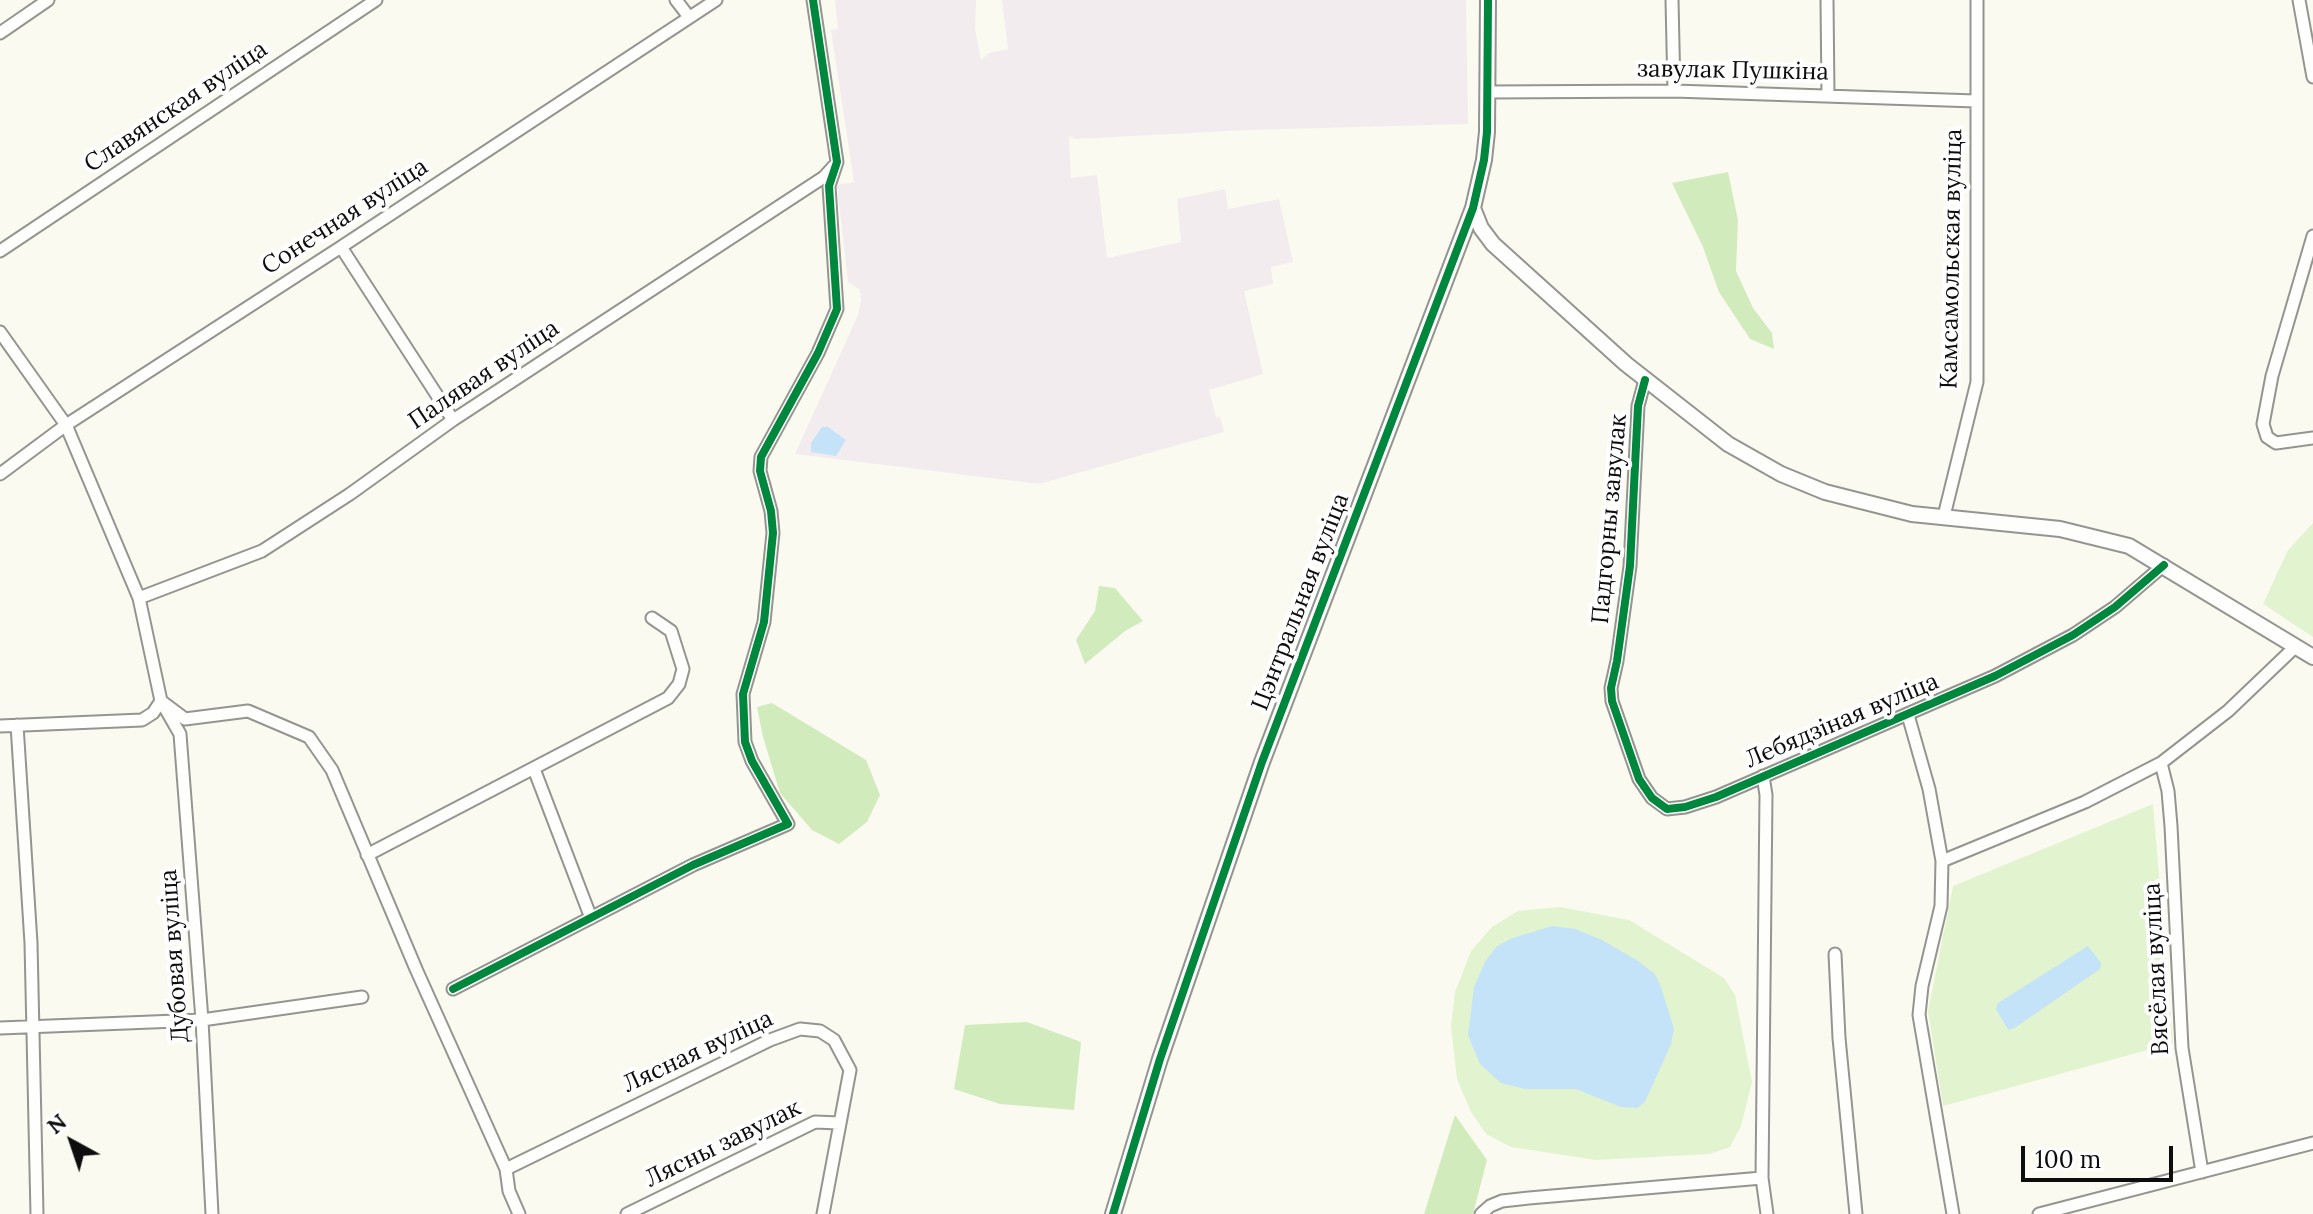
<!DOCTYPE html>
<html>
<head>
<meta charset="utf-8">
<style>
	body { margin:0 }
	#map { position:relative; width:2313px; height:1214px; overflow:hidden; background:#fbfaf1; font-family:Lora,serif }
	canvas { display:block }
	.north { position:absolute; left:32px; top:1102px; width:80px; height:80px; -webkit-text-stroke:6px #fff; paint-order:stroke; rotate:320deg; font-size:22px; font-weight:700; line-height:32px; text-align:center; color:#0d0d0d }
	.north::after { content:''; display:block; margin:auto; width:28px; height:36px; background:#0d0d0d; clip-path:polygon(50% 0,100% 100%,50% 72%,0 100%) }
	.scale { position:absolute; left:2021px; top:1146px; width:152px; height:36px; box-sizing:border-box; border:4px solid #0d0d0d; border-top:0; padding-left:10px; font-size:24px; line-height:28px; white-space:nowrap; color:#0d0d0d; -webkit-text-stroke:6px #fff; paint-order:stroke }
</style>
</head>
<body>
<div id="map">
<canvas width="2313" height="1214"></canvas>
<div class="north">N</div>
<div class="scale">100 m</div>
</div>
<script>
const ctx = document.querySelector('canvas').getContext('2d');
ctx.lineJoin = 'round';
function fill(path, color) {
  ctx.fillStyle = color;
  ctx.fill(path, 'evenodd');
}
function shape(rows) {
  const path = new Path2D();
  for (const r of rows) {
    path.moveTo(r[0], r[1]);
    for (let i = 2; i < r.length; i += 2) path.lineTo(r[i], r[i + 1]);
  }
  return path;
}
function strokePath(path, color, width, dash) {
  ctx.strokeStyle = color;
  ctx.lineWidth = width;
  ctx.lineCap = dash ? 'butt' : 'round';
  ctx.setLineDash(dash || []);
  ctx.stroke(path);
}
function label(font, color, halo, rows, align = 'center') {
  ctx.font = font + ' Lora,serif';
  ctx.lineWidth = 8;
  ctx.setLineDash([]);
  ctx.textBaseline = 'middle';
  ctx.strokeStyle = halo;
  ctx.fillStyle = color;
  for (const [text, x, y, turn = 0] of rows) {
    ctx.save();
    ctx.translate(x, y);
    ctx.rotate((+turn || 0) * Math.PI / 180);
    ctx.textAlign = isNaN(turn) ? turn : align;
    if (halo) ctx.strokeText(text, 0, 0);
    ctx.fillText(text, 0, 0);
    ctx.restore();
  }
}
const industrial = shape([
	[835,0,976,0,975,29,981,60,989,53,1008,49,1002,0,1466,0,1468,124,1248,130,1075,139,1069,136,1071,178,1097,175,1107,258,1181,242,1177,199,1225,189,1228,209,1279,199,1293,262,1271,267,1273,284,1244,291,1263,374,1209,390,1216,417,1220,417,1224,432,1039,484,795,454,858,315,861,301,860,290,848,282,837,185,854,182,831,30,838,29]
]);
const green = shape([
	[2313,523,2313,637,2263,604,2288,550],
	[2153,804,2173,1043,1943,1106,1928,1011,1953,886],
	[1560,907,1629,920,1724,978,1735,995,1752,1082,1741,1126,1730,1147,1710,1154,1596,1160,1511,1147,1486,1134,1471,1112,1457,1079,1451,1027,1455,992,1471,951,1492,927,1518,911]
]);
const forest = shape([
	[1728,172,1738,220,1736,271,1753,308,1772,333,1774,349,1750,339,1719,292,1703,247,1672,183],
	[1099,586,1115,588,1143,621,1125,631,1085,664,1076,640,1095,611],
	[772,703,866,760,880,795,867,822,839,844,812,830,780,793,763,737,757,707],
	[1027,1022,1081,1042,1074,1110,1000,1104,954,1089,965,1025],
	[1455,1115,1487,1160,1473,1214,1424,1214]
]);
const water = shape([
	[822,427,828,427,846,440,836,456,811,452,811,443],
	[1552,926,1575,929,1602,940,1638,961,1655,974,1661,987,1674,1029,1671,1044,1645,1102,1637,1108,1621,1107,1576,1089,1525,1089,1501,1083,1480,1064,1468,1035,1474,987,1485,962,1496,947,1510,939],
	[2088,946,2101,963,2100,969,2016,1027,2009,1030,2007,1028,1996,1009,1998,1003]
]);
const minor = shape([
	[676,0,689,17],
	[1672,0,1674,91],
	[1827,0,1828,95],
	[2299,0,2313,77],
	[0,33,48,0],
	[1489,92,1674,91,1976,101],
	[2313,236,2272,376,2263,424,2267,437,2276,443,2313,438],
	[341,247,453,420],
	[0,251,376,0],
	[0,332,66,425,139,598,161,701,180,734,202,1020,212,1214],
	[1645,380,1638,406,1630,566,1617,661,1611,688,1612,701,1639,779,1652,798,1667,809,1685,807,1716,797,1995,676,2073,635,2115,607,2164,565],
	[0,474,66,425,341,247,716,0],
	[1944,516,1977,382,1977,0],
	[139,598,262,551,350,494,453,420,824,177,834,166],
	[1908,715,1929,789,1942,861,1941,906,1922,986,1919,1015,1953,1214],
	[17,725,31,943,37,1214],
	[0,726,142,720,153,713,161,701,185,719,248,711,309,737,332,770,416,969,506,1169,509,1191,519,1214],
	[2161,763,2168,791,2171,826,2182,1048,2202,1172],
	[534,769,591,918],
	[1763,776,1766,795,1762,1178,1767,1214],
	[367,855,668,698,679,684,683,669,671,631,652,618],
	[1942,861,2085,802,2161,763,2228,711,2295,647],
	[1835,954,1839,1038,1856,1214],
	[453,989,693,865,788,824,752,761,745,742,743,694,764,622,773,533,771,511,760,471,761,457,818,353,837,309,829,186,837,162,813,0],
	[0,1028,202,1020,362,997],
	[506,1169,770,1040,800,1029,820,1031,834,1040,850,1070,823,1214],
	[627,1214,815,1122,839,1123],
	[1481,1214,1490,1206,1502,1201,1529,1198,1762,1178],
	[2039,1214,2313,1143]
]);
const tertiary = shape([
	[1473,208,1481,228,1493,244,1626,364,1728,444,1781,474,1825,492,1912,514,2060,529,2129,546,2313,657],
	[1113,1214,1160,1059,1262,762,1473,208,1484,160,1487,132,1488,0]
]);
const cycleway = shape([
	[1645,380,1638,406,1630,566,1617,661,1611,688,1612,701,1639,779,1652,798,1667,809,1685,807,1716,797,1995,676,2073,635,2115,607,2164,565],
	[453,989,693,865,788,824,752,761,745,742,743,694,764,622,773,533,771,511,760,471,761,457,818,353,837,309,829,186,837,162,813,0],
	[1113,1214,1160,1059,1262,762,1473,208,1484,160,1487,132,1488,0]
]);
const streetNames = [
	["завулак Пушкіна",1733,71,1],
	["Славянская вуліца",176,107,-34],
	["Сонечная вуліца",345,217,-33],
	["Камсамольская вуліца",1952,259,-89],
	["Палявая вуліца",484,375,-34],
	["Падгорны завулак",1610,519,-85],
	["Цэнтральная вуліца",1301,602,-69],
	["Лебядзіная вуліца",1842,721,-23],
	["Дубовая вуліца",175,956,-94],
	["Вясёлая вуліца",2157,969,-93],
	["Лясная вуліца",698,1052,-25],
	["Лясны завулак",723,1144,-26]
];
fill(industrial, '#f3ecef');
fill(green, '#e2f3cf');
fill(forest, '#d1ebbc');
fill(water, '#c4e3f8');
strokePath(minor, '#949490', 15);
strokePath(tertiary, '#949490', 18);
strokePath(minor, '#fefefd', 11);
strokePath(tertiary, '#fefefd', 14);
strokePath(cycleway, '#00873e', 8);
label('24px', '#0d0d0d', '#fff', streetNames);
</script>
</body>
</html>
